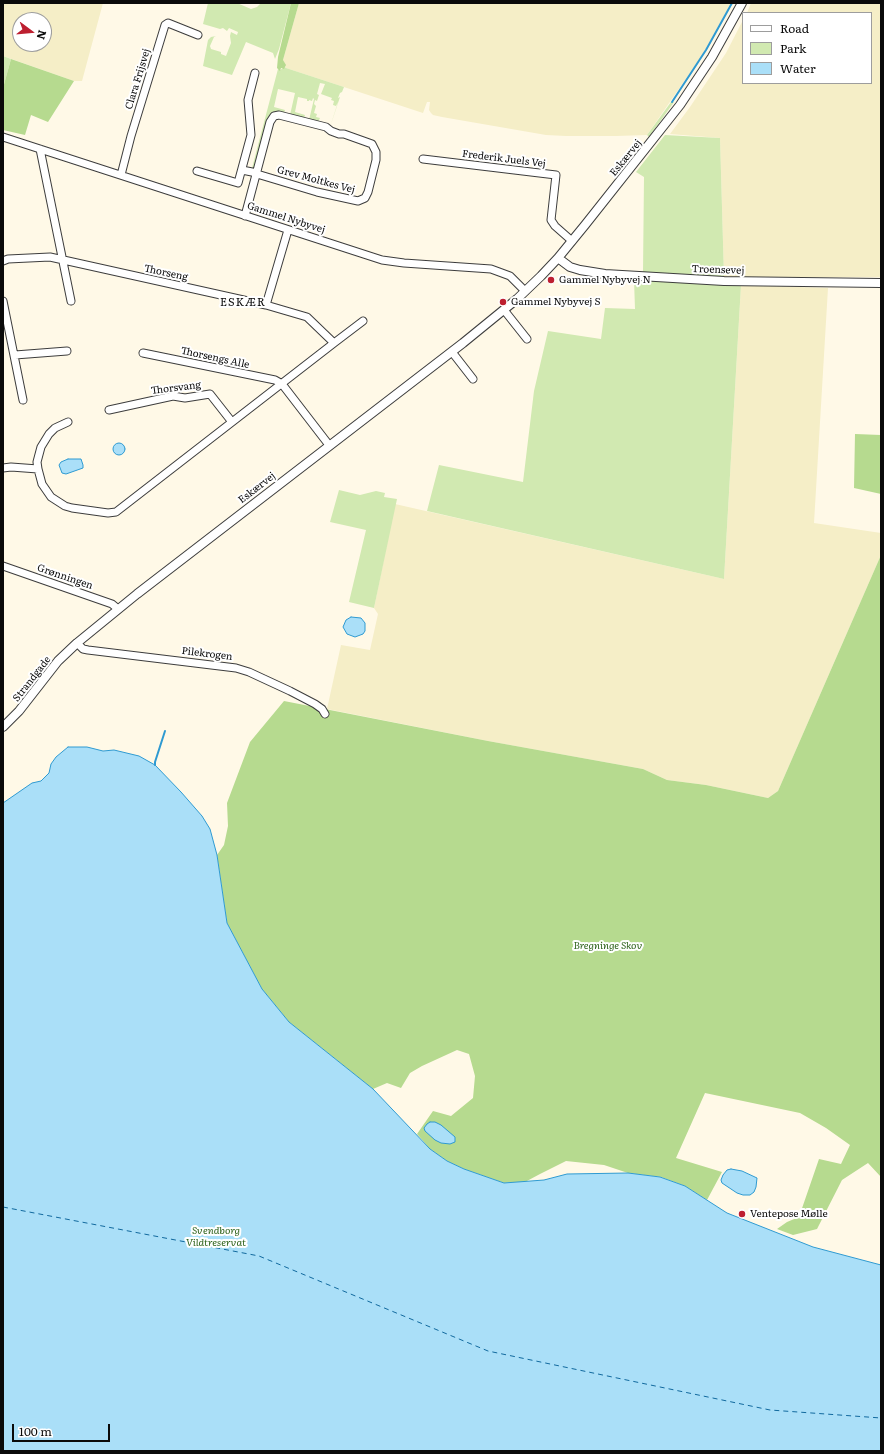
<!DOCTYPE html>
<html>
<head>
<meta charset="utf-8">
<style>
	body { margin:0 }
	#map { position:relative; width:884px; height:1454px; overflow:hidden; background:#fff9e7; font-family:Literata,serif }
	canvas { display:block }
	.frame { position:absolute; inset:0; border:4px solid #0a0a0a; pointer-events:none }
	.legend { position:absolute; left:742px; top:12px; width:130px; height:72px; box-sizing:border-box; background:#fff; border:1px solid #9d9d9d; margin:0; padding:5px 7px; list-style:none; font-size:12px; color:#0a0a0a }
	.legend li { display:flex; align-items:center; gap:8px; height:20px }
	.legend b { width:20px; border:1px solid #9d9d9d }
	.north { position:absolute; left:12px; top:12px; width:40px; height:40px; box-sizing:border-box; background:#fff; border:1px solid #9d9d9d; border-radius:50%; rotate:106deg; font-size:11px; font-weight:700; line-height:16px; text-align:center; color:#0a0a0a }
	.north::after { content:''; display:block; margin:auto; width:14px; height:18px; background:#bd1f30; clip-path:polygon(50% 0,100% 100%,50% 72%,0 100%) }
	.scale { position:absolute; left:12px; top:1424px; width:98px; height:18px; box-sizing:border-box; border:2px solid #0a0a0a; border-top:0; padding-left:5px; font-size:12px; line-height:14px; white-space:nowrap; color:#0a0a0a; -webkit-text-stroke:3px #fff; paint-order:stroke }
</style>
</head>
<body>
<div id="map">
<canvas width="884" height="1454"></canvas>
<div class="frame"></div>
<ul class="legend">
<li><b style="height:5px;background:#fff"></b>Road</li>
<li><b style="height:11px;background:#d1e9b1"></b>Park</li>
<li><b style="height:11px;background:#aadff8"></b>Water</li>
</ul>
<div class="north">N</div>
<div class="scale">100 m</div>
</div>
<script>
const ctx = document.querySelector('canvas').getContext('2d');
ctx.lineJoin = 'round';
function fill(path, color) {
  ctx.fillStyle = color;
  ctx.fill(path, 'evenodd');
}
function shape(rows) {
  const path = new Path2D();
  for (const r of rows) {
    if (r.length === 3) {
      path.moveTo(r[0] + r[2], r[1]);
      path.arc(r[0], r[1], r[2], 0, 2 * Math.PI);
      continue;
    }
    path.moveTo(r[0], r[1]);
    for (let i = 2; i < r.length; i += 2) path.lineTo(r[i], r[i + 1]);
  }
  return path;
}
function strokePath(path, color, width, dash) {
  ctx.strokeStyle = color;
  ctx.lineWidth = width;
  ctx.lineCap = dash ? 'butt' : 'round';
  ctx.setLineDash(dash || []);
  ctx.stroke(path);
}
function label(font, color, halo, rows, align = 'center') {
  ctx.font = font + ' Literata,serif';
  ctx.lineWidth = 4;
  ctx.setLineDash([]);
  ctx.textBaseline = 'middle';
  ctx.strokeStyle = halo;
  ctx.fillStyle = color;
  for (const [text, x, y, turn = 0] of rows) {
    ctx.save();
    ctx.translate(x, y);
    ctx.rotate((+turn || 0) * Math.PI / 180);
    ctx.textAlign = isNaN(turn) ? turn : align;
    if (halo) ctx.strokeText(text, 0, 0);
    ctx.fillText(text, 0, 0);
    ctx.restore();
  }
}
const farmland = shape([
	[3,3,103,3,82,81,74,81,3,56],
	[20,20,44,20,44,44,20,44],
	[299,3,731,3,701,57,647,135,616,136,566,136,546,135,442,117,433,115,431,113,429,110,430,102,427,102,423,113,286,68,283,60],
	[751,3,881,3,881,277,724,277,720,138,670,134,690,107,726,53,743,20,743,83,871,83,871,13,747,13],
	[741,285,828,288,814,523,881,533,881,555,778,791,768,798,706,785,667,780,643,769,488,741,327,709,341,645,370,650,378,614,374,608,395,504,724,579]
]);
const green = shape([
	[208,3,237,3,251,9,257,7,261,3,291,3,279,49,275,59,273,53,246,42,232,75,203,66,208,40,211,37,216,36,214,37,210,46,211,49,221,52,221,54,226,56,231,43,230,36,231,32,237,35,238,32,229,28,227,31,223,28,220,29,203,24],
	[3,56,11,59,3,88],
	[285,67,286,68,344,87,342,92,340,93,338,98,340,97,330,127,338,102,336,106,333,105,334,101,331,100,332,98,321,94,325,84,320,83,317,94,319,95,317,101,315,100,314,104,316,106,314,113,317,114,316,117,320,118,318,122,309,120,314,99,313,98,312,101,309,100,309,101,307,101,307,99,298,97,295,112,305,115,304,119,290,115,295,93,278,89,274,107,285,110,284,113,276,112,269,116,254,168,252,168,278,69,280,70],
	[671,102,674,102,649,137,647,135],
	[665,135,720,138,724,277,643,272,644,177,636,172],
	[634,280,741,285,724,579,427,511,439,465,523,482,534,391,548,331,601,339,605,308,635,309],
	[339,490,360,495,376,491,385,493,384,497,397,499,374,608,349,602,366,530,330,522]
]);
const forest = shape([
	[291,3,299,3,283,60,286,65,284,69,281,68,280,71,277,68,278,57],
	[11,59,74,81,48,122,31,115,25,135,3,130,3,88],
	[855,434,881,435,881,494,854,488],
	[881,555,881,1177,868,1163,842,1180,817,1229,793,1235,777,1229,787,1222,799,1217,819,1159,841,1164,850,1145,826,1128,800,1113,705,1093,676,1158,722,1172,707,1200,685,1186,661,1177,628,1173,604,1165,566,1161,540,1174,525,1182,504,1183,464,1169,447,1161,430,1149,417,1134,433,1111,451,1116,473,1098,475,1076,469,1054,457,1050,422,1066,410,1073,401,1088,387,1083,373,1089,289,1022,262,989,227,923,217,855,224,845,228,826,227,803,250,742,284,701,488,741,643,769,667,780,706,785,768,798,778,791]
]);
const water = shape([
	[119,449,6],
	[68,459,81,459,83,465,83,468,66,474,62,473,59,465,61,462,68,459],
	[351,617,361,618,365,623,365,631,363,634,355,637,347,634,343,627,346,620,351,617],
	[68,747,87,747,103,751,114,750,139,756,155,765,181,792,202,816,210,829,217,855,227,923,262,989,289,1022,373,1089,430,1149,447,1161,464,1169,504,1183,544,1180,567,1174,628,1173,660,1177,685,1186,727,1213,813,1247,881,1265,881,1451,3,1451,3,803,32,783,41,781,49,773,51,764,56,757,68,747],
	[430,1122,435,1122,441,1125,455,1137,455,1142,450,1144,441,1143,435,1140,425,1131,424,1128,427,1124,430,1122],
	[731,1169,742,1171,757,1178,756,1187,754,1192,750,1195,743,1195,737,1193,722,1183,721,1180,723,1175,727,1170,731,1169]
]);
const stream = shape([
	[672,102,706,50,732,3],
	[155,765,155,762,165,731]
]);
const ferry = shape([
	[3,1207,259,1256,488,1351,770,1410,881,1418]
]);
const minor = shape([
	[3,137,382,260,404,263,491,269,510,276,525,291],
	[40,149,71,301],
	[423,159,556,175,551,220,555,226,572,241],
	[242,170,257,173],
	[197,171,238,183,251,135,248,100,255,73],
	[121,175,131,136,165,25,168,23,198,35],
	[245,216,270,122,274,116,279,115,326,127,331,131,339,134,344,134,372,144,376,152,376,160,368,192,365,198,358,201,317,192,257,174],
	[3,261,8,259,50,257,266,305,288,230],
	[3,301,23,400],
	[266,305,307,317,334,343,363,321],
	[504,310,527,339],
	[452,352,473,379],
	[143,353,275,380,282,384,329,445],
	[15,355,67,351],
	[109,410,173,396,185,398,210,394,232,422],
	[68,422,55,428,49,434,41,447,37,462,38,469,42,484,51,497,65,506,72,508,108,513,116,512,334,343],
	[3,468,11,467,38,469],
	[3,566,112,604,118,609],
	[77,643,83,649,88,650,236,668,249,672,290,691,315,704,322,709,325,714]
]);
const tertiary = shape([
	[558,258,570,267,580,270,605,274,724,281,881,283],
	[3,727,19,711,58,661,77,643,137,594,463,343,517,299,541,276,558,258,585,225,680,105,712,57,742,3]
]);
const markers = [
	[551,280,4,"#bd1f30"],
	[503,302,4,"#bd1f30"],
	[742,1214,4,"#bd1f30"]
];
const streetNames = [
	["Clara Frijsvej",138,79,-73],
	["Eskærvej",626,158,-51],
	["Frederik Juels Vej",504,159,7],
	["Grev Moltkes Vej",316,180,15],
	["Gammel Nybyvej",286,218,18],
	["Troensevej",718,270,2],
	["Thorseng",166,273,12],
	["Thorsengs Alle",215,358,12],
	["Thorsvang",176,388,-7],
	["Eskærvej",257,488,-38],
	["Grønningen",65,577,19],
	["Pilekrogen",207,654,7],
	["Strandgade",32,679,-52]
];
const poiNames = [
	["Gammel Nybyvej N",559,280],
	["Gammel Nybyvej S",511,302],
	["Ventepose Mølle",750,1214]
];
const parkNames = [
	["Bregninge Skov",608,946],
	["Svendborg",216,1231],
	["Vildtreservat",216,1243]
];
const neighbourhoodNames = [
	["ESKÆR",243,303]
];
fill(farmland, '#f5eec7');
fill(green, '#d1e9b1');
fill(forest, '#b6da8f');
fill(water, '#aadff8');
strokePath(water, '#2f9ad1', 1);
strokePath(stream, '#2f9ad1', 2);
strokePath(ferry, '#11699e', 1, [5, 4]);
strokePath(minor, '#3d3d3d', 9);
strokePath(tertiary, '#3d3d3d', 10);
strokePath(minor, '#fff', 7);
strokePath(tertiary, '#fff', 8);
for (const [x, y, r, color] of markers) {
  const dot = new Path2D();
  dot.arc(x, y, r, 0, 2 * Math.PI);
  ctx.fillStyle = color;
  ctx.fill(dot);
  strokePath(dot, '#fff', 1.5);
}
label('10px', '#0a0a0a', '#fff', streetNames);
label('10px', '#0a0a0a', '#fff', poiNames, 'left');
label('italic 10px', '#2d621a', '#fff', parkNames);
ctx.letterSpacing = '1px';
label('11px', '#0a0a0a', '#fff', neighbourhoodNames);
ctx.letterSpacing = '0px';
</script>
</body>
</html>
